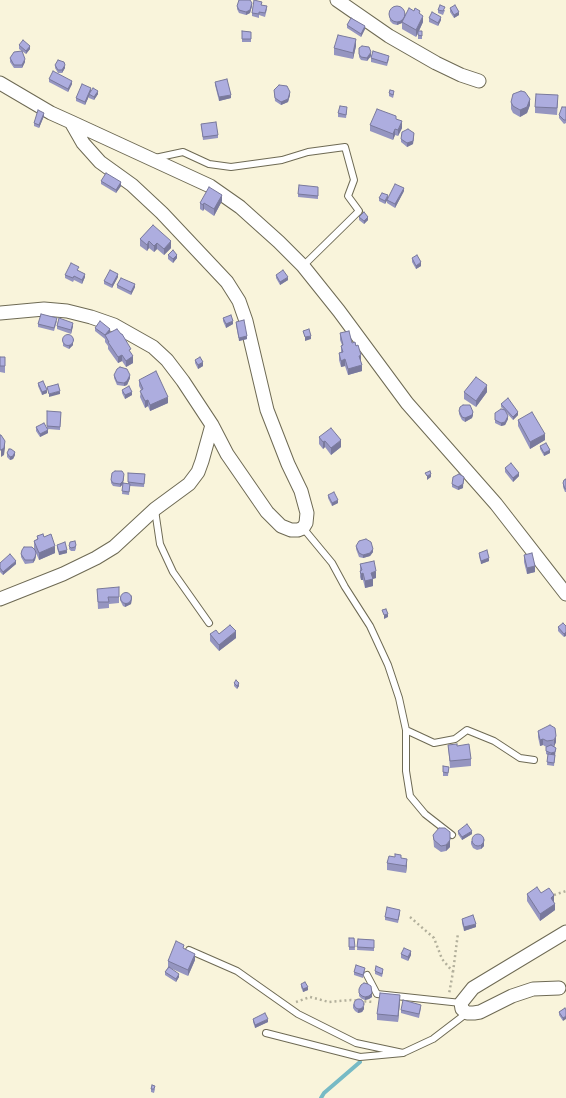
<!DOCTYPE html>
<html>
<head>
<meta charset="utf-8">
<style>
	body { margin:0 }
	canvas { display:block; background:#f9f4db }
</style>
</head>
<body>
<canvas width="566" height="1098"></canvas>
<script>
const ctx = document.querySelector('canvas').getContext('2d');
ctx.lineJoin = 'round';
function shape(rows) {
  const path = new Path2D();
  for (const r of rows) {
    if (r.length === 3) {
      path.moveTo(r[0] + r[2], r[1]);
      path.arc(r[0], r[1], r[2], 0, 2 * Math.PI);
      continue;
    }
    path.moveTo(r[0], r[1]);
    for (let i = 2; i < r.length; i += 2) path.lineTo(r[i], r[i + 1]);
  }
  return path;
}
function strokePath(path, color, width, dash) {
  ctx.strokeStyle = color;
  ctx.lineWidth = width;
  ctx.lineCap = dash ? 'butt' : 'round';
  ctx.setLineDash(dash || []);
  ctx.stroke(path);
}
function fill(path, color) {
  ctx.fillStyle = color;
  ctx.fill(path, 'evenodd');
}
const stream = shape([
	[321,1098,324,1093,360,1062]
]);
const path = shape([
	[554,895,566,891],
	[410,917,434,938,442,959,453,972,449,994],
	[453,972,458,933],
	[296,1002,310,997,329,1002,351,1000,373,1002]
]);
const service = shape([
	[155,158,183,152,209,164,231,167,282,160,308,152,345,147,354,180,348,196,359,211,303,266],
	[155,510,160,544,173,572,209,623],
	[303,528,332,563,345,587,370,626,388,665,399,698,406,730,434,743,455,739,467,730,494,741,520,758,534,760],
	[406,730,406,771,410,796,425,814,452,835],
	[189,950,237,971,298,1014,356,1043,403,1053],
	[367,975,377,994,461,1003],
	[266,1033,360,1057,403,1053,433,1039,467,1013]
]);
const minor = shape([
	[337,0,389,36,436,63,461,75,479,81],
	[0,83,51,113,71,122,210,186,240,207,279,242,303,266,339,311,407,403,496,504,566,594],
	[0,313,44,309,67,311,91,317,114,325,153,347,167,360,183,381,212,425,227,454,267,512,281,526,291,530,298,530,303,528,306,523,307,513,301,491,288,464,267,410,246,321,239,301,227,282,162,213,132,185,100,162,83,143,71,122],
	[0,599,63,574,96,558,114,547,155,509,189,484,198,472,202,461,212,425],
	[559,988,533,989,512,996,480,1012,474,1013,467,1013,462,1009,461,1003,473,988,566,932]
]);
const wall = shape([
	[262,5,267,9,265,17,259,15,259,18,252,16,252,13],
	[237,6,252,6,250,13,246,15,239,13,237,9],
	[450,8,459,15,454,18,450,12],
	[438,10,445,10,443,15,438,13],
	[389,13,405,15,420,14,423,22,419,31,422,31,422,39,418,39,418,32,416,37,402,29,402,23,397,25,393,24,390,21],
	[429,18,441,20,438,26,429,22],
	[347,25,365,29,361,37,347,28],
	[242,31,251,32,251,42,242,42],
	[19,45,30,49,26,54,19,49],
	[356,46,353,59,334,55,334,48],
	[359,54,371,56,367,61,361,60,359,57],
	[10,58,25,62,22,68,14,68,10,62],
	[371,58,389,59,387,66,371,62],
	[55,65,65,68,62,73,58,73,55,68],
	[49,79,72,84,68,92,49,82],
	[215,82,231,98,219,101,215,85],
	[274,90,290,95,288,102,281,105,275,101],
	[91,91,98,94,94,100,89,98,89,96,85,105,76,101,76,98],
	[389,93,394,94,393,98,389,96],
	[511,102,530,105,527,113,520,117,513,113,511,109],
	[558,102,557,115,535,113,535,107],
	[566,107,566,123,564,124,559,118,559,115],
	[347,111,346,118,338,117,338,113],
	[44,116,39,128,34,126,34,123],
	[201,124,218,135,218,138,203,140],
	[370,125,402,128,398,136,395,135,393,140,370,131],
	[414,137,413,144,407,147,401,142,401,139],
	[101,181,121,186,116,193,101,184],
	[318,191,318,199,298,197,298,194],
	[404,191,395,208,387,203,387,200,385,204,379,201,379,198,388,199],
	[222,201,214,216,204,209,203,211,200,209,200,203],
	[359,217,368,220,364,224,359,220],
	[153,225,171,248,164,255,157,249,154,252,149,248,147,251,140,246,140,239],
	[168,255,177,258,173,263,168,259],
	[412,258,421,266,416,269,412,262],
	[78,270,85,277,82,284,74,280,73,282,65,278,65,275],
	[276,275,288,280,280,285,276,278],
	[118,277,112,288,104,284,104,281],
	[117,285,135,287,131,295,117,288],
	[223,318,233,324,226,328,223,321],
	[57,321,54,331,38,327,38,324],
	[236,322,247,339,239,341,236,325],
	[57,326,73,326,71,334,57,329],
	[95,328,110,332,109,333,131,353,133,363,126,367,122,361,118,363,108,349,108,346,105,342,105,338,105,339,95,331],
	[340,333,352,343,361,362,362,371,348,375,345,366,341,367,339,360,339,353,341,352,341,346,342,345,340,340],
	[63,337,73,345,69,349,63,346],
	[0,357,5,357,5,373,0,372],
	[195,360,203,366,198,369,195,363],
	[114,375,130,378,127,385,124,386,117,385,114,378],
	[139,380,168,403,150,411,148,406,145,408,140,397,141,390,139,386],
	[38,383,47,393,42,395,38,386],
	[122,390,132,395,125,399,122,393],
	[464,392,487,392,476,407,464,399],
	[501,404,518,415,513,420,505,411,508,419,505,425,501,426,495,423,495,416,504,410,501,407],
	[459,411,473,415,472,418,465,422,462,420,459,414],
	[61,412,60,430,48,429,48,433,40,437,36,431,36,427,47,427,47,426],
	[518,420,545,440,530,449,518,426],
	[319,437,341,447,331,455,325,447,323,449,319,444],
	[540,446,550,453,544,456,540,449],
	[7,453,15,455,13,459,10,460,7,457],
	[505,468,519,476,513,482,505,472],
	[128,473,145,474,144,487,130,486,129,495,122,494,123,484,120,487,113,486,111,483,111,480,124,478,123,483,128,484],
	[464,477,463,488,458,490,452,487,452,484],
	[566,479,566,492,565,492,563,487,563,483],
	[328,495,338,503,332,506,328,498],
	[37,536,44,537,55,553,39,560,36,553,36,557,35,560,33,563,25,564,21,557,21,554,34,549,34,541,37,539],
	[57,545,67,553,59,555,57,548],
	[76,545,76,548,75,551,71,551,69,549,69,546],
	[356,546,373,552,370,556,363,558,359,557,356,549],
	[479,553,489,561,481,564,479,556],
	[524,555,535,572,527,574,524,562],
	[0,563,16,564,3,575,0,572],
	[360,564,376,578,373,579,373,586,365,588,363,580,361,580,360,577],
	[97,589,119,597,119,603,109,604,109,608,98,609],
	[120,597,132,599,131,604,125,607,123,606,120,600],
	[566,626,564,637,558,631,558,627],
	[210,634,219,634,236,638,219,651,210,641],
	[234,683,239,686,237,689,234,686],
	[538,731,556,742,554,746,556,748,554,766,547,765,548,755,546,754,546,747,543,745,540,746,538,737],
	[448,745,471,759,471,766,450,768],
	[443,766,449,767,448,776,443,776],
	[458,831,472,834,462,840,458,834],
	[433,835,450,847,446,851,441,852,434,847],
	[471,841,484,842,484,846,481,849,477,850,473,848,471,844],
	[401,858,407,865,406,873,387,870,387,863],
	[541,893,554,902,555,910,540,921,527,901,527,894],
	[400,913,398,923,385,920,385,917],
	[462,919,476,927,464,931,462,923],
	[349,938,354,938,355,950,349,950],
	[358,939,374,940,374,951,357,950],
	[184,949,195,960,188,976,170,968,179,977,176,982,165,975,165,972,168,967,168,961],
	[401,954,411,955,408,961,401,958],
	[365,971,363,978,354,975,354,972],
	[375,971,383,972,382,977,375,974],
	[301,984,308,990,303,992,301,987],
	[359,989,372,997,369,999,365,1000,362,999,359,996],
	[400,1001,398,1022,377,1020,377,1014],
	[353,1004,364,1009,362,1012,358,1013,355,1011,353,1008],
	[421,1008,419,1018,401,1013,401,1010],
	[565,1008,563,1021,559,1015,559,1012],
	[253,1019,268,1022,255,1028,253,1022],
	[151,1089,155,1089,154,1093,151,1092]
]);
const shadedWall = shape([
	[252,3,252,6,250,13,246,15,246,12],
	[459,12,459,15,454,18,454,15],
	[423,16,423,22,416,37,416,30],
	[441,17,441,20,438,26,438,23],
	[404,18,402,23,397,25,397,22],
	[365,26,365,29,361,37,361,34],
	[356,39,356,46,353,59,353,53],
	[30,46,30,49,26,54,26,51],
	[371,52,371,56,367,61,367,58],
	[25,59,25,62,22,68,22,65],
	[65,65,65,68,62,73,62,70],
	[72,81,72,84,68,92,68,89],
	[91,88,91,92,85,105,85,102],
	[98,91,98,94,94,100,94,97],
	[290,92,290,95,288,102,281,105,281,102],
	[231,95,231,98,219,101,219,97],
	[530,99,530,105,527,113,520,117,520,110],
	[44,113,44,116,39,128,39,125],
	[402,121,402,128,398,136,398,130],
	[395,129,395,135,393,140,393,134],
	[414,133,413,144,407,147,407,143],
	[121,182,121,186,116,193,116,190],
	[404,188,404,191,395,208,395,204],
	[222,195,222,201,214,216,214,209],
	[388,195,388,199,385,204,385,201],
	[204,203,204,209,203,211,203,205],
	[368,217,368,220,364,224,364,221],
	[149,241,149,248,147,251,147,245],
	[171,241,171,248,164,255,164,249],
	[157,243,157,249,154,252,154,246],
	[177,255,177,258,173,263,173,259],
	[421,262,421,266,416,269,416,266],
	[85,274,85,277,82,284,82,280],
	[118,274,118,277,112,288,112,285],
	[288,277,288,280,280,285,280,282],
	[135,284,135,287,131,295,131,292],
	[233,321,233,324,226,328,226,324],
	[73,323,73,326,71,334,71,330],
	[110,329,110,332,106,337,105,335,105,339,105,335],
	[247,336,247,339,239,341,239,338],
	[311,336,311,339,305,341,305,337],
	[73,342,73,345,69,349,69,345],
	[122,355,122,361,118,363,118,357],
	[361,355,361,362,359,363,359,356],
	[133,356,133,363,126,367,126,361],
	[345,359,345,366,341,367,341,361],
	[203,362,203,366,198,369,198,365],
	[362,365,362,371,348,375,348,369],
	[130,375,130,378,127,385,124,386,124,383],
	[487,385,487,392,476,407,476,401],
	[47,390,47,393,42,395,42,392],
	[60,391,60,394,49,397,49,394],
	[132,392,132,395,125,399,125,395],
	[168,397,168,403,150,411,150,405],
	[148,400,148,406,145,408,145,401],
	[473,412,473,415,472,418,465,422,465,418],
	[518,412,518,415,513,420,513,417],
	[508,416,508,419,505,425,501,426,501,423],
	[48,430,48,433,40,437,40,434],
	[545,434,545,440,530,449,530,442],
	[341,440,341,447,331,455,331,448],
	[5,441,5,448,4,455,1,457,1,450],
	[325,441,325,447,323,449,323,442],
	[550,450,550,453,544,456,544,453],
	[15,452,15,455,13,459,10,460,10,457],
	[519,473,519,476,513,482,513,478],
	[124,474,123,484,120,487,120,484],
	[431,474,431,477,427,480,427,476],
	[463,484,463,488,458,490,458,487],
	[338,500,338,503,332,506,332,503],
	[55,546,55,553,39,560,39,553],
	[373,549,373,552,370,556,363,558,363,555],
	[67,550,67,553,59,555,59,552],
	[36,553,35,560,33,563,33,560],
	[489,558,489,561,481,564,481,561],
	[16,561,16,564,3,575,3,572],
	[535,566,535,572,527,574,527,568],
	[376,571,376,578,371,579,371,573],
	[363,573,363,580,361,580,361,574],
	[373,579,373,586,365,588,365,581],
	[132,595,131,604,125,607,125,603],
	[388,614,388,617,384,619,384,615],
	[236,631,236,638,219,651,219,645],
	[566,632,566,636,564,637,564,634],
	[239,683,239,686,237,689,237,686],
	[556,736,556,742,554,747,554,740],
	[543,739,543,745,540,746,540,740],
	[555,752,555,755,554,766,555,755,551,756,551,753],
	[472,831,472,834,462,840,462,837],
	[484,839,484,846,481,849,481,846],
	[450,840,450,847,446,851,446,845],
	[407,859,407,865,406,873,406,866],
	[554,895,554,902,551,904,551,898],
	[555,904,555,910,540,921,540,914],
	[476,924,476,927,464,931,464,927],
	[411,951,411,955,408,961,408,957],
	[195,954,195,960,188,976,188,970],
	[179,974,179,977,176,982,176,979],
	[308,987,308,990,303,992,303,989],
	[372,993,372,997,369,999,365,1000,365,997],
	[400,995,400,1001,398,1022,398,1016],
	[364,1006,364,1009,362,1012,358,1013,358,1010],
	[566,1016,566,1019,563,1021,563,1018],
	[268,1019,268,1022,255,1028,255,1025]
]);
const building = shape([
	[239,0,250,0,252,3,250,10,246,12,239,10,237,6,239,0],
	[254,0,262,2,261,5,267,6,265,13,259,12,259,14,252,13,254,0],
	[440,5,445,7,443,11,438,10,440,5],
	[455,5,459,12,454,15,450,8,455,5],
	[397,14,8],
	[409,8,414,11,415,8,420,11,419,13,423,16,416,30,402,22,409,8],
	[432,12,441,17,438,23,429,18,432,12],
	[351,18,365,26,361,34,347,25,351,18],
	[242,31,251,32,251,39,242,39,242,31],
	[418,31,422,31,422,36,418,35,418,31],
	[338,35,356,39,353,53,334,48,338,35],
	[23,40,30,46,26,51,19,45,23,40],
	[362,46,369,47,371,52,367,58,361,57,359,54,359,48,362,46],
	[22,51,25,59,22,65,14,65,10,58,14,52,22,51],
	[373,51,389,56,387,63,371,58,373,51],
	[58,60,64,62,65,65,62,70,58,70,55,65,58,60],
	[53,71,72,81,68,89,49,79,53,71],
	[227,79,231,95,219,97,215,82,227,79],
	[82,84,91,88,85,102,76,98,82,84],
	[279,85,287,86,290,92,288,99,281,102,275,98,274,90,279,85],
	[93,88,98,91,94,97,89,94,93,88],
	[390,90,394,91,393,95,389,93,390,90],
	[521,91,525,92,530,99,527,107,520,110,513,106,511,102,513,94,521,91],
	[536,94,558,95,557,108,535,107,536,94],
	[340,106,347,107,346,115,338,113,340,106],
	[562,107,566,107,566,120,564,120,559,115,562,107],
	[377,109,396,116,396,119,402,121,398,130,395,129,393,134,370,125,377,109],
	[38,110,44,113,39,125,34,123,38,110],
	[216,122,218,135,203,137,201,124,216,122],
	[408,129,414,133,413,141,407,143,401,139,402,132,408,129],
	[106,173,121,182,116,190,101,181,106,173],
	[395,184,404,188,395,204,387,200,395,184],
	[299,185,318,187,318,196,298,194,299,185],
	[209,187,222,195,214,209,204,203,203,205,200,203,209,187],
	[382,193,388,195,385,201,379,198,382,193],
	[364,212,368,217,364,221,359,217,364,212],
	[153,225,171,241,164,249,157,243,154,246,149,241,147,245,140,239,153,225],
	[173,250,177,255,173,259,168,255,173,250],
	[417,255,421,262,416,266,412,258,417,255],
	[71,263,79,267,77,270,85,274,82,280,74,276,73,278,65,275,71,263],
	[110,270,118,274,112,285,104,281,110,270],
	[283,270,288,277,280,282,276,275,283,270],
	[121,278,135,284,131,292,117,285,121,278],
	[41,314,57,318,54,328,38,324,41,314],
	[231,315,233,321,226,324,223,318,231,315],
	[59,318,73,323,71,330,57,326,59,318],
	[244,320,247,336,239,338,236,322,244,320],
	[100,321,110,329,105,335,95,328,100,321],
	[117,329,121,334,122,334,131,349,129,350,133,356,126,361,122,355,118,357,108,342,109,342,105,335,117,329],
	[309,329,311,336,305,337,303,331,309,329],
	[349,331,352,343,355,342,356,346,358,345,361,355,359,356,362,365,348,369,345,359,341,361,339,353,343,352,341,346,343,345,340,333,349,331],
	[68,340,5.5],
	[0,357,5,357,5,366,0,366,0,357],
	[200,357,203,362,198,365,195,360,200,357],
	[120,367,127,369,130,375,127,381,124,383,117,382,114,375,117,369,120,367],
	[156,371,168,397,150,405,148,400,145,401,140,391,143,389,139,380,156,371],
	[476,377,487,385,476,401,464,392,476,377],
	[43,381,47,390,42,392,38,383,43,381],
	[58,384,60,391,49,394,47,387,58,384],
	[129,386,132,392,125,395,122,390,129,386],
	[508,398,518,412,513,417,501,404,508,398],
	[463,405,470,405,473,412,472,415,465,418,462,417,459,411,460,407,463,405],
	[501,409,505,410,508,416,505,422,501,423,495,420,495,413,501,409],
	[47,411,61,412,60,427,47,426,47,411],
	[532,412,545,434,530,442,518,420,532,412],
	[44,423,48,430,40,434,36,427,44,423],
	[331,428,341,440,331,448,325,441,323,442,319,437,331,428],
	[0,435,1,435,5,441,4,448,1,450,0,450,0,435],
	[546,443,550,450,544,453,540,446,546,443],
	[9,449,11,449,15,452,13,456,10,457,7,453,9,449],
	[511,463,519,473,513,478,505,468,511,463],
	[115,471,122,471,124,474,123,481,120,484,113,483,111,480,112,473,115,471],
	[430,471,431,474,427,476,425,473,430,471],
	[128,473,145,474,144,484,128,482,128,473],
	[459,474,464,477,463,484,458,487,452,484,453,477,459,474],
	[566,479,566,489,565,489,563,483,564,480,566,479],
	[123,483,130,484,129,492,122,491,123,483],
	[334,492,338,500,332,503,328,495,334,492],
	[43,534,44,537,51,534,55,546,39,553,34,541,38,539,37,536,43,534],
	[366,539,371,542,373,549,370,553,363,555,359,553,356,546,359,541,366,539],
	[75,541,76,545,75,547,71,548,69,546,70,542,75,541],
	[65,542,67,550,59,552,57,545,65,542],
	[24,547,32,547,35,550,36,553,35,557,33,560,25,560,21,554,22,550,24,547],
	[487,550,489,558,481,561,479,553,487,550],
	[532,553,535,566,527,568,524,555,532,553],
	[10,554,16,561,3,572,0,568,0,563,10,554],
	[374,561,376,571,371,573,373,579,365,581,363,573,361,574,360,571,362,570,360,564,374,561],
	[119,587,119,597,108,597,109,602,98,602,97,589,119,587],
	[126,598,5.5],
	[386,609,388,614,384,615,382,610,386,609],
	[563,623,566,626,566,632,564,634,558,627,563,623],
	[230,625,236,631,219,645,210,634,216,630,219,634,230,625],
	[236,680,239,683,237,686,234,683,236,680],
	[550,725,555,728,556,736,554,740,547,741,543,739,540,740,538,731,550,725],
	[457,744,457,746,469,744,471,759,450,761,448,745,457,744],
	[551,745,556,748,555,752,551,753,546,751,546,747,551,745],
	[548,754,555,755,554,763,547,762,548,754],
	[443,766,449,767,448,773,443,772,443,766],
	[467,824,472,831,462,837,458,831,467,824],
	[439,828,445,828,450,832,450,840,446,845,441,846,434,840,433,835,439,828],
	[478,840,6],
	[395,854,401,855,401,858,407,859,406,866,387,863,389,856,395,857,395,854],
	[537,887,541,893,549,888,554,895,551,898,555,904,540,914,527,894,537,887],
	[387,907,400,910,398,920,385,917,387,907],
	[473,915,476,924,464,927,462,919,473,915],
	[349,938,354,938,355,947,349,947,349,938],
	[358,939,374,940,374,948,357,947,358,939],
	[176,941,184,945,183,948,195,954,188,970,168,961,176,941],
	[404,948,411,951,408,957,401,954,404,948],
	[356,965,365,968,363,975,354,972,356,965],
	[376,966,383,969,382,974,375,971,376,966],
	[169,967,179,974,176,979,165,972,169,967],
	[305,982,308,987,303,989,301,984,305,982],
	[364,983,368,984,371,986,372,993,369,996,365,997,362,996,359,993,359,989,361,985,364,983],
	[380,993,400,995,398,1016,377,1014,380,993],
	[359,1004,5],
	[403,1000,421,1005,419,1014,401,1010,403,1000],
	[565,1008,566,1010,566,1016,563,1018,559,1012,565,1008],
	[265,1013,268,1019,255,1025,253,1019,265,1013],
	[152,1085,155,1086,154,1089,151,1089,152,1085]
]);
strokePath(stream, '#77bac5', 4);
strokePath(service, '#6e6a54', 8);
strokePath(minor, '#6e6a54', 15);
strokePath(path, '#b3b09c', 2.5, [2, 3]);
strokePath(service, '#fff', 6);
strokePath(minor, '#fff', 13);
fill(wall, '#9595c0');
fill(shadedWall, '#79799c');
fill(building, '#adaddf');
strokePath(building, '#79799c', 1);
</script>
</body>
</html>
